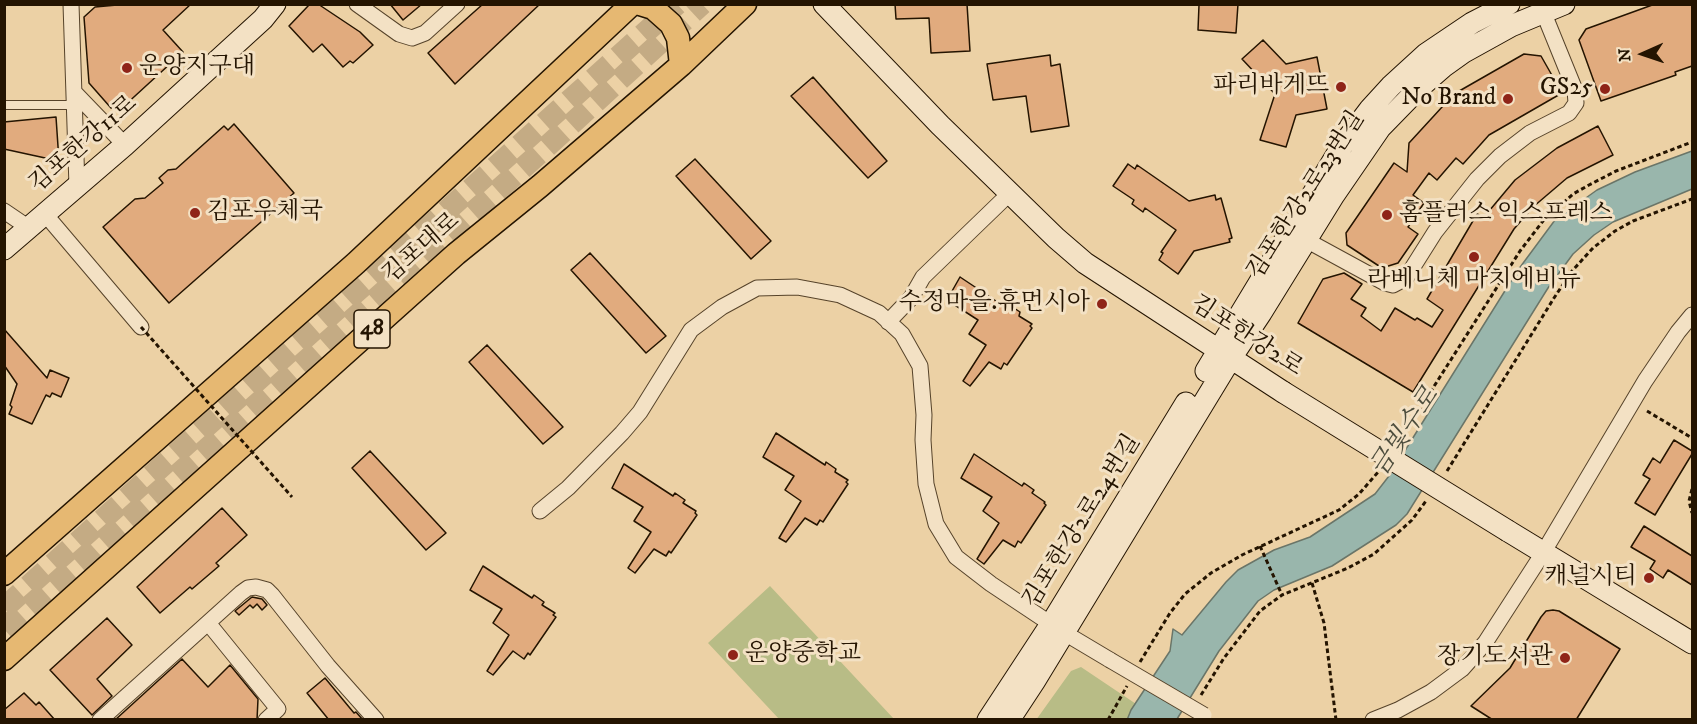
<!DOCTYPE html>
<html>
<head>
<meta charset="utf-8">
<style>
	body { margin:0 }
	#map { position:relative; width:1697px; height:724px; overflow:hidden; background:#ecd1a5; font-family:"IM FELL DW Pica",serif }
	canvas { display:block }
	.frame { position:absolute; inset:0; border:6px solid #241401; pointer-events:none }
	.north { position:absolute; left:1613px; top:24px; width:60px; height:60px; -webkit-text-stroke:4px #f3e1c4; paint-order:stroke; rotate:267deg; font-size:16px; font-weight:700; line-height:24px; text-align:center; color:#241401 }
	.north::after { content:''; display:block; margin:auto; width:21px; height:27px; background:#241401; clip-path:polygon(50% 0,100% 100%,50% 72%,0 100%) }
</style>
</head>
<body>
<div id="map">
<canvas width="1697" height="724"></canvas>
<div class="frame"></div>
<div class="north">N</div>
</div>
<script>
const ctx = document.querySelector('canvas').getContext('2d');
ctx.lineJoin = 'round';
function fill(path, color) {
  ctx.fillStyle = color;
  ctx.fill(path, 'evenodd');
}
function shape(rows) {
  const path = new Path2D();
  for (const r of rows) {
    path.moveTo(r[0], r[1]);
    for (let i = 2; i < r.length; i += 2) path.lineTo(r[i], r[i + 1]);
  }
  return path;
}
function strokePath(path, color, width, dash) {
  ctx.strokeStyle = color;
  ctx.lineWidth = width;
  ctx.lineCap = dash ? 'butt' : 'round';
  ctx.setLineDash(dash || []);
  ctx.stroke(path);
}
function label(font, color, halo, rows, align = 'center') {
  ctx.font = font + ' "IM FELL DW Pica","Noto Serif KR",serif';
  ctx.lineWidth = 6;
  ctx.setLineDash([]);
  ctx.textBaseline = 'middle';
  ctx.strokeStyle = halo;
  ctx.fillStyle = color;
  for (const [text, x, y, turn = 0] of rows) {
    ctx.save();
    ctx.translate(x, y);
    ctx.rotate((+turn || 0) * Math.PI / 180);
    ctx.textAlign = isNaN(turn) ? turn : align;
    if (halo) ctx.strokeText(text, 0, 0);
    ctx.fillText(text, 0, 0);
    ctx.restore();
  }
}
const green = shape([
	[770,586,894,719,779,719,708,643],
	[1081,667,1148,712,1163,720,1036,720,1071,671]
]);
const water = shape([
	[1692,151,1692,189,1613,222,1594,235,1573,254,1548,288,1407,514,1396,525,1332,566,1274,590,1258,601,1219,651,1177,719,1127,720,1131,710,1170,651,1173,629,1182,635,1226,582,1238,570,1274,550,1310,537,1375,494,1389,476,1518,270,1555,220,1597,190,1635,172,1692,151]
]);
const building = shape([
	[128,4,191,4,163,30,183,52,123,107,111,108,89,83,84,17,95,7,128,4],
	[318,4,360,32,373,45,353,63,350,61,343,67,322,44,313,52,289,26,309,5,318,4],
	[390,4,422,4,403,20,390,4],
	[483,4,540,4,455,84,428,53,483,4],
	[895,4,967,4,970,51,931,53,929,18,896,19,895,4],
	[1238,4,1236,33,1198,30,1199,5,1238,4],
	[1655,4,1692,4,1692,66,1675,72,1676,75,1601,101,1579,40,1586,29,1655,4],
	[1263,40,1286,64,1317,57,1327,109,1296,115,1286,147,1260,140,1275,94,1242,59,1263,40],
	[1524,54,1541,56,1562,93,1489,135,1463,164,1456,158,1437,180,1429,173,1413,195,1424,203,1408,227,1418,234,1398,263,1382,268,1347,245,1346,233,1394,163,1407,172,1409,143,1454,94,1524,54],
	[1050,55,1051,66,1060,64,1069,126,1031,132,1026,96,993,100,987,64,1050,55],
	[813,77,887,161,868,178,791,96,813,77],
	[56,117,59,161,4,149,4,122,56,117],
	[234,124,294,193,169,303,103,227,135,199,145,198,163,183,159,178,168,170,176,169,224,126,228,130,234,124],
	[1598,126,1613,155,1567,178,1533,207,1514,229,1413,392,1298,323,1323,279,1344,273,1362,284,1351,299,1366,308,1361,316,1381,331,1395,308,1415,320,1417,318,1432,327,1443,310,1427,299,1477,214,1484,217,1515,180,1557,148,1598,126],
	[695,159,771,241,751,259,676,176,695,159],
	[1128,164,1135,169,1137,165,1189,201,1215,195,1216,200,1221,198,1232,238,1229,239,1230,242,1194,251,1178,274,1159,260,1163,253,1161,252,1176,230,1145,208,1143,212,1132,204,1134,200,1113,186,1128,164],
	[590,253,666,336,646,353,571,270,590,253],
	[960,277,1008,309,1011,306,1020,312,1019,316,1032,324,1030,326,1032,328,1007,365,1004,363,1001,369,989,362,970,386,963,381,986,345,969,334,978,320,947,300,960,277],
	[4,329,47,378,50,370,69,378,61,397,52,393,50,397,46,395,32,424,9,414,12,407,10,405,17,384,4,365,4,329],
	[487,345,563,427,543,444,469,362,487,345],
	[776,433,825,465,826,462,836,469,835,472,848,480,846,482,848,484,823,522,820,520,817,525,805,518,786,542,779,538,801,501,785,490,794,476,763,457,776,433],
	[1674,440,1692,451,1692,454,1655,515,1635,503,1650,479,1643,475,1653,458,1660,463,1674,440],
	[370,451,446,533,426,550,352,468,370,451],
	[974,454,1022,486,1024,483,1034,490,1032,493,1045,502,1044,503,1046,505,1021,543,1018,541,1015,547,1003,540,984,564,977,559,999,523,983,511,992,497,961,478,974,454],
	[624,464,673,496,675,493,685,500,683,503,696,511,695,513,697,515,671,553,669,551,666,556,654,549,635,573,628,568,651,532,634,521,643,507,612,488,624,464],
	[222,508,247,535,216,563,219,566,192,589,190,587,160,613,137,587,222,508],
	[1644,526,1692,556,1692,585,1668,570,1663,578,1650,569,1655,561,1631,547,1644,526],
	[483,566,532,598,534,595,544,602,542,605,555,613,553,615,556,617,530,655,528,653,524,659,513,651,493,675,487,671,509,635,493,623,502,609,470,590,483,566],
	[252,597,262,599,267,605,262,610,257,604,253,608,250,605,239,615,235,611,252,597],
	[1553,610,1559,611,1620,649,1576,720,1493,720,1471,706,1510,668,1541,617,1546,611,1553,610],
	[107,618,132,645,97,679,112,696,92,715,50,670,107,618],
	[182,659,208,687,230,665,258,699,257,720,115,720,182,659],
	[325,678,354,713,356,712,363,720,329,720,307,693,325,678],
	[24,693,36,705,39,702,55,720,4,720,4,710,24,693]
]);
const primaryTunnel = shape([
	[4,608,677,4],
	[4,629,542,151,702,4]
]);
const path = shape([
	[1647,411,1692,438],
	[1398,443,1520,251,1543,221,1573,194,1589,185,1616,171,1692,142],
	[1447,471,1554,298,1572,271,1593,248,1615,231,1633,221,1692,199],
	[1692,489,1689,501,1692,513],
	[1260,546,1282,595],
	[1312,583,1324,623,1336,720],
	[1140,662,1170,613,1185,594,1211,573,1242,555,1339,510,1359,494,1379,471],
	[1201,695,1224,658,1260,611,1282,595,1348,568,1374,554,1412,520,1426,501],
	[1108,720,1127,686]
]);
const lane = shape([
	[4,105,74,105]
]);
const street = shape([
	[71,4,77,187],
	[357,4,399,34,412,38,425,33,457,4],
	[74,92,125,145],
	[4,211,29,228],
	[45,214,141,327],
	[1306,240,1385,283,1393,285,1406,278,1435,232,1477,179,1500,156,1530,133,1569,113,1576,103,1575,90,1540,4],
	[888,322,911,298,923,277,1009,194],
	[540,511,568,488,622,433,640,412,691,330,722,307,757,288,797,287,840,295,879,313,902,334,920,366,924,415,923,440,926,484,936,524,956,557,991,584,1063,632,1110,660],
	[209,624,278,709,266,720],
	[100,720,241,593,248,588,256,587,267,590,272,595,328,666,376,720],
	[1373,720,1398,710,1431,692,1462,669,1485,643,1543,553,1645,381,1678,332,1692,315]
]);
const secondary = shape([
	[824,4,940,125,1056,238,1085,263,1283,392],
	[4,249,125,145,263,19,275,4],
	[1206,371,1342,146,1370,109,1391,86,1426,54,1472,23,1509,4],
	[1508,531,1692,643],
	[988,720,1051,624,1186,403],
	[1009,720,1034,682,1231,358,1261,313,1334,195,1380,128,1420,87,1443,67,1464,52,1511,26,1564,4]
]);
const primary = shape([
	[640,4,653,8,671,24,678,38,681,65],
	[4,574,356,263,632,4],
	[4,659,456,254,540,186,681,65,745,4]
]);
const pathBridge = shape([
	[141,327,292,497]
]);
const streetBridge = shape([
	[1110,660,1204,715]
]);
const secondaryBridge = shape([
	[1283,392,1508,531]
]);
const markers = [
	[127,68,6,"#8f2418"],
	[1341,87,6,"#8f2418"],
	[1605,89,6,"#8f2418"],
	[1508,99,6,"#8f2418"],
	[195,213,6,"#8f2418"],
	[1387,215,6,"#8f2418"],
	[1474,257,6,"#8f2418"],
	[1102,304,6,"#8f2418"],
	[1649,578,6,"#8f2418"],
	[733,655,6,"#8f2418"],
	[1565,658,6,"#8f2418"]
];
const shields = [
	[372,329,36]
];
const shieldNames = [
	["48",372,329]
];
const poiNames = [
	["운양지구대",139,68,"left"],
	["파리바게뜨",1329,87],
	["GS25",1593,89],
	["No Brand",1496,99],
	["김포우체국",207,213,"left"],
	["홈플러스 익스프레스",1399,215,"left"],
	["라베니체 마치에비뉴",1474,281,"center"],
	["수정마을.휴먼시아",1090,304],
	["캐널시티",1637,578],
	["운양중학교",745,655,"left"],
	["장기도서관",1553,658]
];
const streetNames = [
	["김포한강11로",84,145,-41],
	["김포한강2로23번길",1307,196,-57],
	["김포대로",422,249,-41],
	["김포한강2로",1246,337,33],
	["김포한강2로24번길",1083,522,-58]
];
const waterNames = [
	["금빛수로",1406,433,-56]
];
fill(green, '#b8bc86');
fill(water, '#99b6ac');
strokePath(water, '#6a7568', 1.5);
fill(building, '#e1ab7e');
strokePath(building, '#241401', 1.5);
strokePath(primaryTunnel, '#c4ab84', 22, [22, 11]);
strokePath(lane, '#56432a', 10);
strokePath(street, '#56432a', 17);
strokePath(secondary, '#241401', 23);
strokePath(primary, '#241401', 25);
strokePath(path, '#241401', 3, [4.5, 3]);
strokePath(lane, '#f3e1c4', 8);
strokePath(street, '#f3e1c4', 15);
strokePath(secondary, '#f3e1c4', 21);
strokePath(primary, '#e6b872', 22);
strokePath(streetBridge, '#56432a', 17, []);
strokePath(secondaryBridge, '#241401', 23, []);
strokePath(pathBridge, '#241401', 3, [4.5, 3]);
strokePath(streetBridge, '#f3e1c4', 15);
strokePath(secondaryBridge, '#f3e1c4', 21);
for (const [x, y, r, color] of markers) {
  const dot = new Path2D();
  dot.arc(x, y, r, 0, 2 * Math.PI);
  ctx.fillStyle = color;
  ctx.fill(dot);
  strokePath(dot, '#f3e1c4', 2);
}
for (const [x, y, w] of shields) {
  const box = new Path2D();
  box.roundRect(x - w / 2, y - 19, w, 38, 4.5);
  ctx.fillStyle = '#f3e1c4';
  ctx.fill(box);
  strokePath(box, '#241401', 1.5);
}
label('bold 22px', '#241401', null, shieldNames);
label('24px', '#241401', '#f3e1c4', poiNames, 'right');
label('24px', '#241401', '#f3e1c4', streetNames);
label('italic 26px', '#4d4d3d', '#f3e1c4', waterNames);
</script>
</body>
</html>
